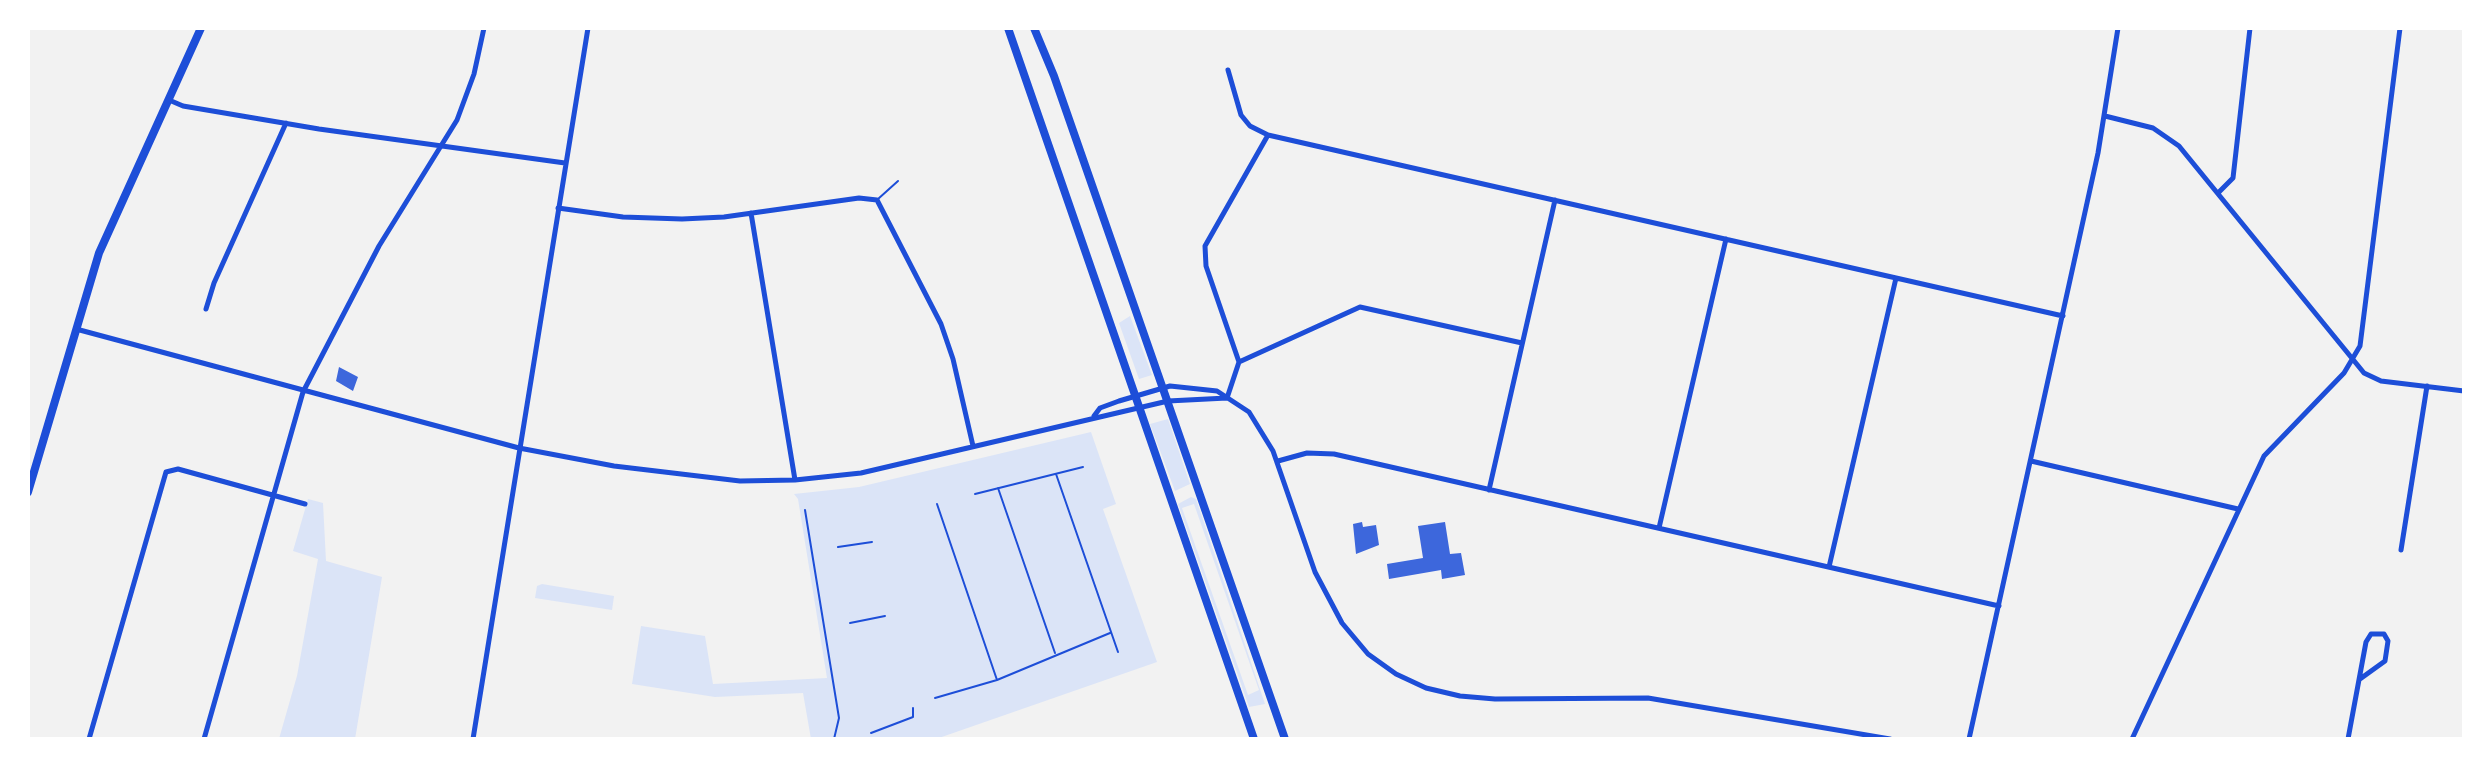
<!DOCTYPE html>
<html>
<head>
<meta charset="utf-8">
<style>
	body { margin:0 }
	#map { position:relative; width:2492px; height:767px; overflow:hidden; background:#f2f2f2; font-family:"Asap Condensed",sans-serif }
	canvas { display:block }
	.frame { position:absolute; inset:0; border:30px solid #fff; pointer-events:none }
</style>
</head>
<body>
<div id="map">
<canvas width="2492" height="767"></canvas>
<div class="frame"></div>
</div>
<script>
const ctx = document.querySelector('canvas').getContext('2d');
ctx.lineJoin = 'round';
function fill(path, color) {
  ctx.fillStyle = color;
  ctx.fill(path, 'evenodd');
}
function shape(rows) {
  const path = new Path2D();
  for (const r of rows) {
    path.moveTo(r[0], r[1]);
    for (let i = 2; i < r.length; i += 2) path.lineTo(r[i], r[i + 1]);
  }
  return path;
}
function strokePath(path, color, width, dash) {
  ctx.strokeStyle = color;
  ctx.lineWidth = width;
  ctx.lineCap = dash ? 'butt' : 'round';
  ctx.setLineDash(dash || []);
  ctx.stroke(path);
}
const green = shape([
	[1130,316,1152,375,1139,379,1119,323],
	[1168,419,1190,484,1175,491,1150,424],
	[1091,432,1116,504,1103,509,1157,662,936,739,811,739,803,693,715,697,632,684,641,626,705,636,713,684,827,678,798,499,794,494,859,487],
	[1191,497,1196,499,1265,704,1249,707,1178,504],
	[1194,504,1259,690,1248,695,1182,508],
	[308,499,323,503,326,561,382,577,355,739,279,739,297,676,318,559,293,551],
	[542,584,614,596,612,610,535,598,537,586]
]);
const building = shape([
	[339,367,358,377,353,391,336,381],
	[1362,522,1363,527,1376,525,1379,545,1356,554,1353,524],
	[1445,522,1450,554,1461,553,1465,575,1442,579,1441,570,1389,579,1387,564,1423,558,1418,526]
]);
const path = shape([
	[1056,474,1118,652],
	[998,488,1055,653],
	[975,494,1083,467],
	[937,504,997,680],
	[805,510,839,718,834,739],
	[838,547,872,542],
	[850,623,885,616],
	[935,698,997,680,1110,633],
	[871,733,913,717,913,708]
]);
const service = shape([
	[878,199,898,181]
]);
const minor = shape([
	[1228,70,1241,115,1250,126,1268,135,2063,316],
	[169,100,183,106,319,129,565,163],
	[2105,116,2153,128,2179,146,2364,373,2381,381,2464,391],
	[2218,193,2233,178,2250,28],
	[558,208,623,217,682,219,724,217,859,198,877,200,941,324,953,359,973,446],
	[751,213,795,480],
	[206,309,214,283,286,123],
	[76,329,519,448,614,466,740,481,795,480,861,473,1168,401,1227,398],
	[1239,362,1360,307,1522,343],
	[1227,398,1239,362,1206,266,1205,246,1268,135],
	[1094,416,1100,408,1119,401,1170,386,1217,391,1249,412,1273,451,1315,572,1342,623,1368,654,1396,674,1426,688,1460,696,1495,699,1648,698,1890,739],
	[1278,461,1307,453,1334,454,1999,606],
	[2031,461,2238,509],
	[1489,490,1555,200],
	[1659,528,1726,239],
	[2401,550,2427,386],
	[1829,567,1896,278],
	[89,739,166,472,178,469,305,504],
	[204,739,303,392,379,246,457,120,474,74,484,28],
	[473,739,588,28],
	[1969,739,2098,153,2118,28],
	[2132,739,2264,456,2344,373,2360,346,2400,28],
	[2348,739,2366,642,2371,634,2384,634,2388,641,2385,661,2360,679]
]);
const primary = shape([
	[1008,28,1254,739],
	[1034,28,1054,76,1285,739],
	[28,492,99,253,201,28]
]);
fill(green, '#dbe4f7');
fill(building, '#3d67dc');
strokePath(path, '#1d4ed8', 2);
strokePath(service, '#1d4ed8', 2);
strokePath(minor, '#1d4ed8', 5);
strokePath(primary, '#1d4ed8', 8);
</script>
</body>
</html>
